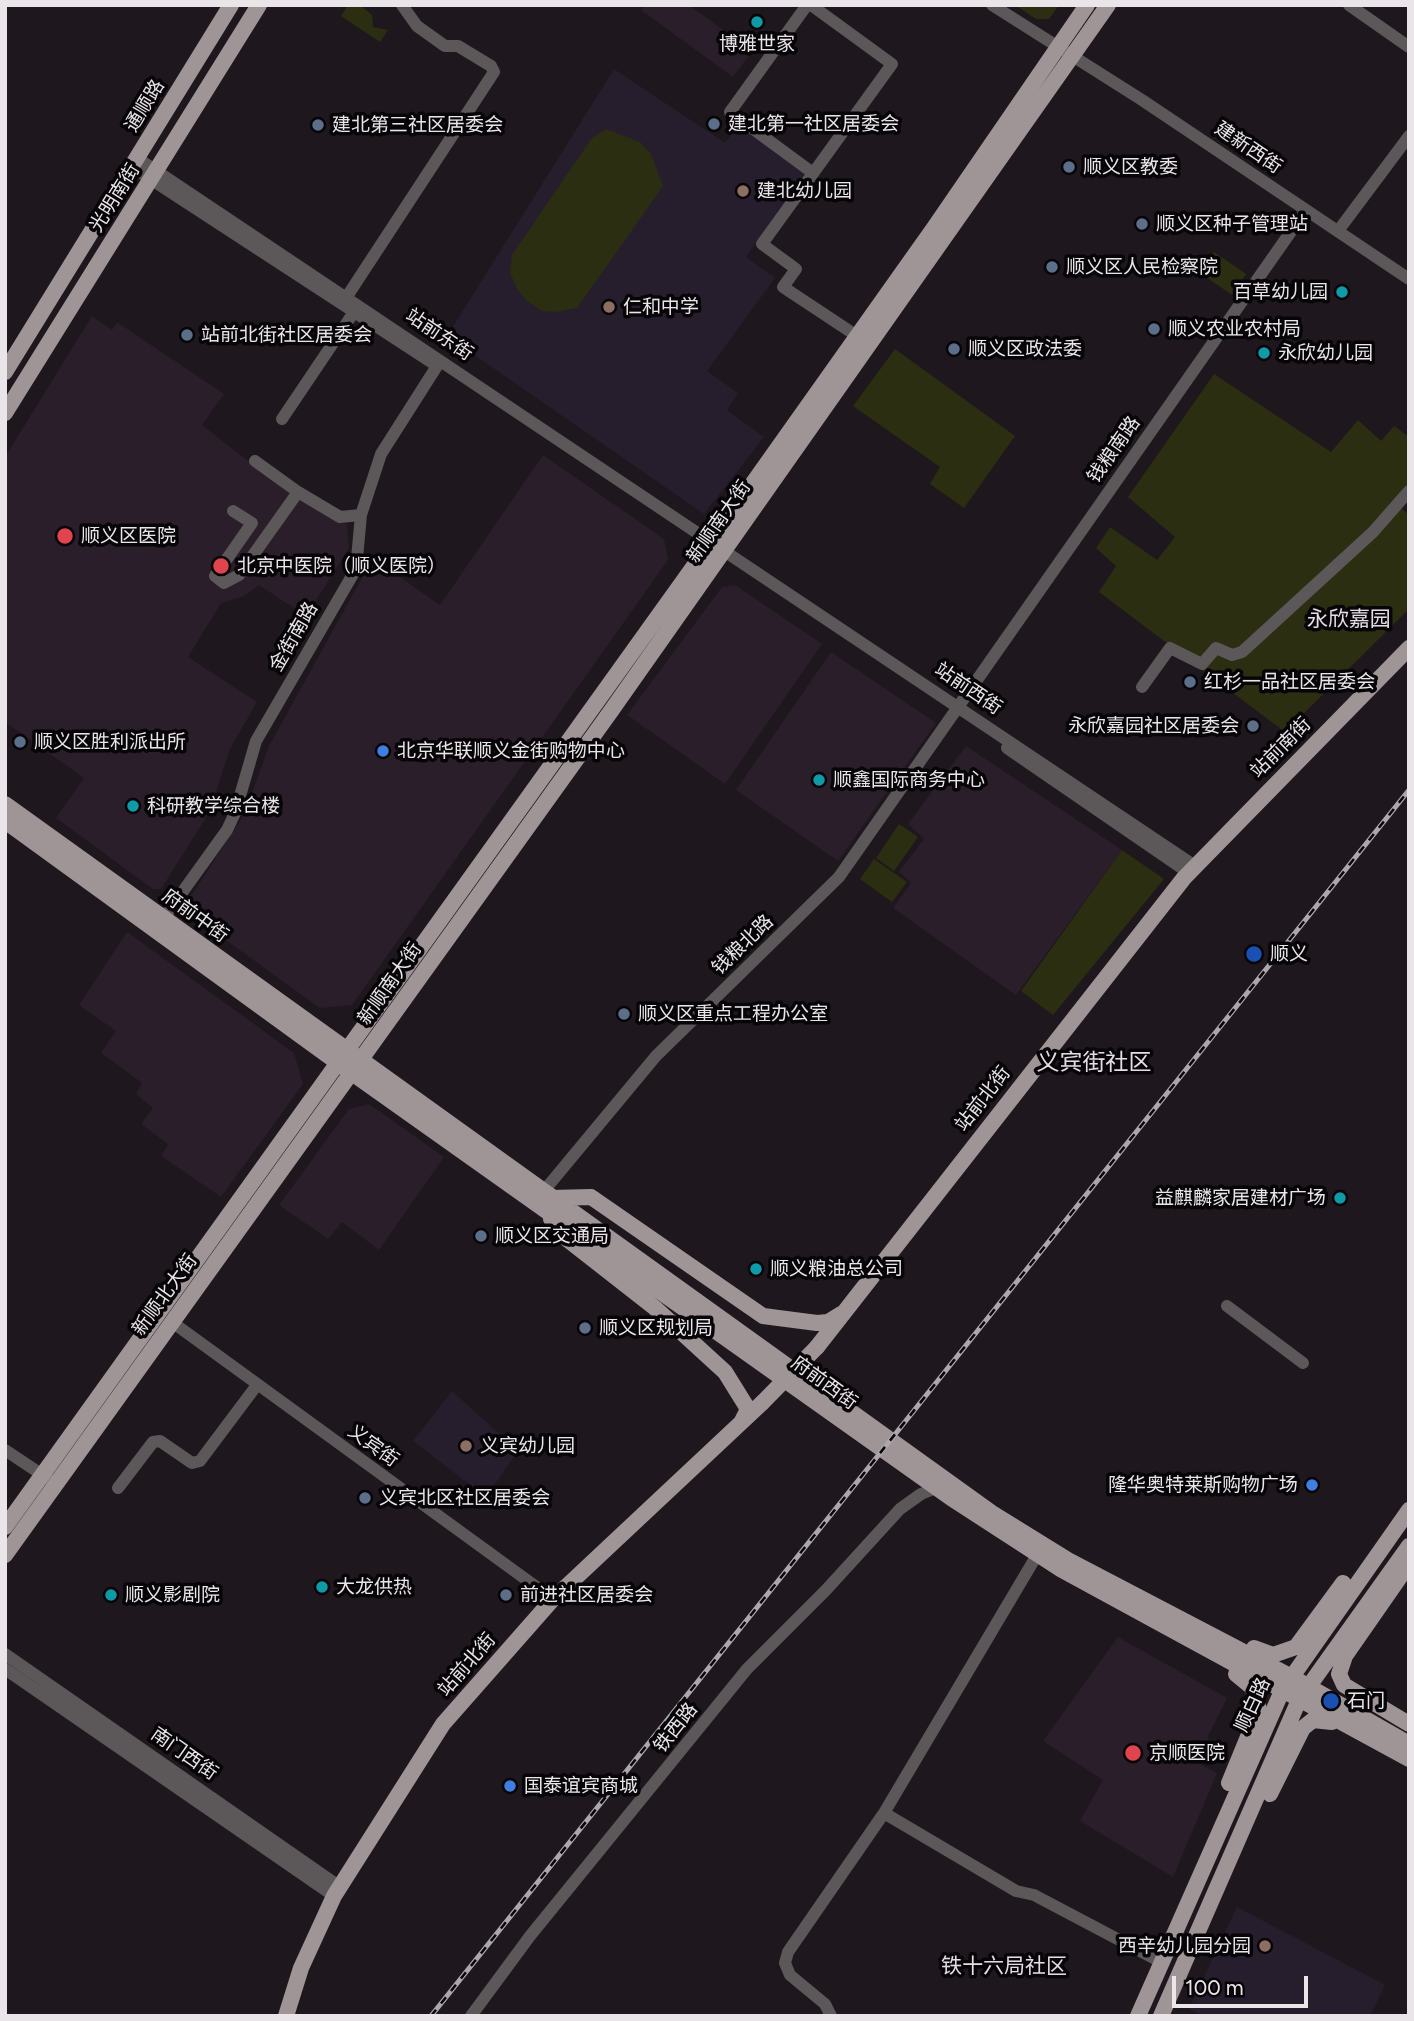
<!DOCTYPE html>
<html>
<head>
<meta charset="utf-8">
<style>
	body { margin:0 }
	#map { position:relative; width:1414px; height:2021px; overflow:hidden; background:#1e181e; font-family:Figtree,sans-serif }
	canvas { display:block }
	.frame { position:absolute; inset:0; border:7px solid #e9e5e9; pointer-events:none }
	.scale { position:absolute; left:1172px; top:1976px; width:136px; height:32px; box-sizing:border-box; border:4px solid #e9e5e9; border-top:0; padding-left:9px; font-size:21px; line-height:24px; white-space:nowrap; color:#e9e5e9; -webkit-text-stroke:5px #070507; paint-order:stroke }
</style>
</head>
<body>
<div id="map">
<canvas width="1414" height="2021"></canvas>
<div class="frame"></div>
<div class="scale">100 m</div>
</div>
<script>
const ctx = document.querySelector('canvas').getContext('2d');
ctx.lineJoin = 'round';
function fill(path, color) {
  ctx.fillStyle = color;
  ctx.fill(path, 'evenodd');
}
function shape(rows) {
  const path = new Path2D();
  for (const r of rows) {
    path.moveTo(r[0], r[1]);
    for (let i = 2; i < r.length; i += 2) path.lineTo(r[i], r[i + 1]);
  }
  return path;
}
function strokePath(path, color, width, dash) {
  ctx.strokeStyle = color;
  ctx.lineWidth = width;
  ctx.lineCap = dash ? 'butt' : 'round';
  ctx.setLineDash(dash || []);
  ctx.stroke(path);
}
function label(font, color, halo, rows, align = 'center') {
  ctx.font = font + ' Figtree,"Noto Sans SC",sans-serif';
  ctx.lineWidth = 7;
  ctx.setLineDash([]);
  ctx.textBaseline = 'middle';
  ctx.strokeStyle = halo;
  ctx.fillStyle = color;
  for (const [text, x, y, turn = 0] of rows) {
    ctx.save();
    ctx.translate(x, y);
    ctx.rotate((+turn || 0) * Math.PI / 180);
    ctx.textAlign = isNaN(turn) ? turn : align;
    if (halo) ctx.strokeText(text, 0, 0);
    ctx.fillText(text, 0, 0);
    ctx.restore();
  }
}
const built = shape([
	[644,5,689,5,752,51,733,77,641,10],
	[92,316,112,330,117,322,224,394,202,425,294,497,347,525,349,548,306,616,259,585,244,596,221,603,188,657,257,702,230,749,209,813,161,889,153,889,56,818,84,778,5,722,5,457],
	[543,455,664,539,668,560,352,1005,320,1008,187,912,189,899,244,815,269,746,373,558,440,605],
	[735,585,822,644,725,784,627,715,722,587],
	[831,652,936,723,838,861,736,790],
	[966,746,1122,850,1016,995,893,908,911,883,899,872,924,839,908,824],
	[127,932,294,1053,303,1084,221,1197,161,1156,168,1144,141,1124,153,1108,136,1094,142,1083,101,1053,116,1031,79,1005],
	[369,1104,444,1157,379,1250,342,1222,328,1239,279,1205,349,1109],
	[1118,1637,1227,1698,1207,1738,1211,1740,1200,1764,1217,1773,1173,1877,1080,1821,1103,1780,1043,1741]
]);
const education = shape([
	[614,69,725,143,740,124,808,172,746,257,775,278,707,371,738,393,727,410,764,437,704,514,447,336],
	[452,1391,518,1451,486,1497,413,1441],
	[1237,1907,1385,1985,1370,2016,1203,2016,1189,2009]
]);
const green = shape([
	[348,5,360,5,372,15,373,27,388,30,380,42,341,16],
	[1015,5,1059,5,1049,19,1036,19],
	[606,129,640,142,651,154,663,186,577,308,555,312,542,311,526,300,518,290,510,273,512,255,592,138],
	[1214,252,1246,274,1232,295,1199,272],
	[895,349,1015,436,964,508,930,484,940,467,853,406],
	[1214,374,1331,452,1358,420,1381,441,1394,426,1409,437,1409,497,1400,507,1409,515,1409,609,1285,732,1099,592,1116,566,1096,548,1110,527,1157,560,1175,537,1128,497],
	[899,824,918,837,894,871,876,858],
	[1122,850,1164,879,1053,1015,1021,991],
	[874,859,907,882,892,902,860,879]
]);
const minor = shape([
	[807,5,730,112,813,173],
	[811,5,892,64,762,244,796,269,783,287,857,336],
	[992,5,1142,100,1409,279],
	[1349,5,1409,47],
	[137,158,1195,866],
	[132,167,431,362],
	[1338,231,1409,136],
	[344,301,494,72,491,66,458,46,445,46,417,26,402,5],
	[282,419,354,312],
	[255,461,298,492,340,517,361,515],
	[233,511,252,523,215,576,224,583,239,575,298,492],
	[1142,687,1170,648,1202,664,1216,648,1232,655,1242,652,1373,532,1409,491],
	[1007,748,1189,873],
	[163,919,227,830,235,813,256,741,356,569,361,515,381,454,437,366],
	[543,1192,656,1056,839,877,1306,210],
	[1227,1306,1303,1363],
	[172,1322,553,1599],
	[5,1450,50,1480],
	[118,1488,153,1442,160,1441,192,1463,200,1461,257,1385],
	[1037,1555,884,1813,1016,1891,1034,1895,1161,1962],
	[5,1654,340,1887],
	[5,1669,334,1896],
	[471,2016,530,1936,747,1669,826,1590,900,1509,921,1494,936,1488],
	[831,2016,825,2004,790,1975,785,1963,788,1952,884,1813]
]);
const major = shape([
	[5,372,231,5],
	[5,413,259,5],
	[5,804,992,1513,1068,1560,1290,1676,1409,1744],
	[5,821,352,1073,951,1498,1062,1570,1409,1759],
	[551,1198,591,1197,763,1316,817,1323,828,1322,841,1314],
	[551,1219,563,1236,655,1308,725,1372,748,1409,742,1421],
	[817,1347,1184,878,1409,648],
	[5,1527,702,555,934,228,1087,5],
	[5,1555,611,711,1108,5],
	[1409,1564,1345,1656,1339,1674,1344,1685,1409,1724],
	[1254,1648,1273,1655,1296,1647,1343,1583],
	[1229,1783,1259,1710,1253,1688,1236,1674],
	[1270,1794,1303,1728,1313,1720,1332,1722],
	[286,2016,301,1968,334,1896,443,1724,553,1599,762,1403],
	[1138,2016,1282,1691,1409,1510],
	[1161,2016,1299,1700,1409,1546]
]);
const rail = shape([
	[431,2016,1409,790]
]);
const majorBridge = shape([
	[762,1403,817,1347]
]);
const markers = [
	[757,22,7,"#0f9aa8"],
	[714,124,7,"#5c6f8a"],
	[318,125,7,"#5c6f8a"],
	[1069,167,7,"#5c6f8a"],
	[743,191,7,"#8d6e63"],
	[1142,224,7,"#5c6f8a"],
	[1052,267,7,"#5c6f8a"],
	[1342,292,7,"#0f9aa8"],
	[609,307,7,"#8d6e63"],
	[1154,329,7,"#5c6f8a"],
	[187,335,7,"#5c6f8a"],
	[954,349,7,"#5c6f8a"],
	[1264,353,7,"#0f9aa8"],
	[65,536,9,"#e0444e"],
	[221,566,9,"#e0444e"],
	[1190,682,7,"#5c6f8a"],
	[1253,726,7,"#5c6f8a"],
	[20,742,7,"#5c6f8a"],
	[383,751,7,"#3f7fe0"],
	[819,780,7,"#0f9aa8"],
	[133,806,7,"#0f9aa8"],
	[1254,954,9,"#1a4fb4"],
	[624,1014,7,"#5c6f8a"],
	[1340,1198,7,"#0f9aa8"],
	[481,1236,7,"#5c6f8a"],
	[756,1269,7,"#0f9aa8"],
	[585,1328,7,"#5c6f8a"],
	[466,1446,7,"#8d6e63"],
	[1312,1485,7,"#3f7fe0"],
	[365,1498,7,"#5c6f8a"],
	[322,1587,7,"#0f9aa8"],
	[111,1595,7,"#0f9aa8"],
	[506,1595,7,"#5c6f8a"],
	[1331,1701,9,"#1a4fb4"],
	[1133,1753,9,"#e0444e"],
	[510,1786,7,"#3f7fe0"],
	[1265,1946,7,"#8d6e63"]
];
const poiNames = [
	["博雅世家",757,44,"center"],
	["建北第一社区居委会",728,124],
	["建北第三社区居委会",332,125],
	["顺义区教委",1083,167],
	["建北幼儿园",757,191],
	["顺义区种子管理站",1156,224],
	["顺义区人民检察院",1066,267],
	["百草幼儿园",1328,292,"right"],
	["仁和中学",623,307],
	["顺义农业农村局",1168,329],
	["站前北街社区居委会",201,335],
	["顺义区政法委",968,349],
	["永欣幼儿园",1278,353],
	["顺义区医院",81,536],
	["北京中医院（顺义医院）",237,566],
	["红杉一品社区居委会",1204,682],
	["永欣嘉园社区居委会",1239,726,"right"],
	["顺义区胜利派出所",34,742],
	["北京华联顺义金街购物中心",397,751],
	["顺鑫国际商务中心",833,780],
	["科研教学综合楼",147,806],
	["顺义",1270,954],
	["顺义区重点工程办公室",638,1014],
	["益麒麟家居建材广场",1326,1198,"right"],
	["顺义区交通局",495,1236],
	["顺义粮油总公司",770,1269],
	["顺义区规划局",599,1328],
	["义宾幼儿园",480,1446],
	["隆华奥特莱斯购物广场",1298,1485,"right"],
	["义宾北区社区居委会",379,1498],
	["大龙供热",336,1587],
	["顺义影剧院",125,1595],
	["前进社区居委会",520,1595],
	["石门",1347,1701],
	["京顺医院",1149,1753],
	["国泰谊宾商城",524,1786],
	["西辛幼儿园分园",1251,1946,"right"]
];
const streetNames = [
	["通顺路",145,106,-59],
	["建新西街",1248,148,34],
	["光明南街",115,198,-58],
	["站前东街",439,335,34],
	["钱粮南路",1114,450,-55],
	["新顺南大街",719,522,-55],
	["金街南路",294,637,-60],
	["站前西街",968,689,34],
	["站前南街",1281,748,-45],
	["府前中街",195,916,36],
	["钱粮北路",743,945,-44],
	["新顺南大街",390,984,-55],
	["站前北街",983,1099,-52],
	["新顺北大街",165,1295,-54],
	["府前西街",824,1383,36],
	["义宾街",373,1446,36],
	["站前北街",467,1665,-49],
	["顺白路",1253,1705,-65],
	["铁西路",676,1728,-52],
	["南门西街",184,1754,35]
];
const neighbourhoodNames = [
	["永欣嘉园",1349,620],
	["铁十六局社区",1004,1967]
];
const quarterNames = [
	["义宾街社区",1094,1063]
];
fill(built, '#291e29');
fill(education, '#261e2d');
fill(green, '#2b2e10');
strokePath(minor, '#5c5758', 12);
strokePath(major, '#9f9597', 16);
strokePath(rail, '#aca7ac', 5);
strokePath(rail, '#070507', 2.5, [8]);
strokePath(majorBridge, '#9f9597', 16);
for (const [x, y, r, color] of markers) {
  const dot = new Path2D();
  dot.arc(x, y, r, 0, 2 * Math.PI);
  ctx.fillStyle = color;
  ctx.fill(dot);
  strokePath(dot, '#070507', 2.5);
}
label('19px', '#e9e5e9', '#070507', poiNames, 'left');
label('19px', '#e9e5e9', '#070507', streetNames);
label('21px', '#e5dce5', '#070507', neighbourhoodNames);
label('23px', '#e5dce5', '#070507', quarterNames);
</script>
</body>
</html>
